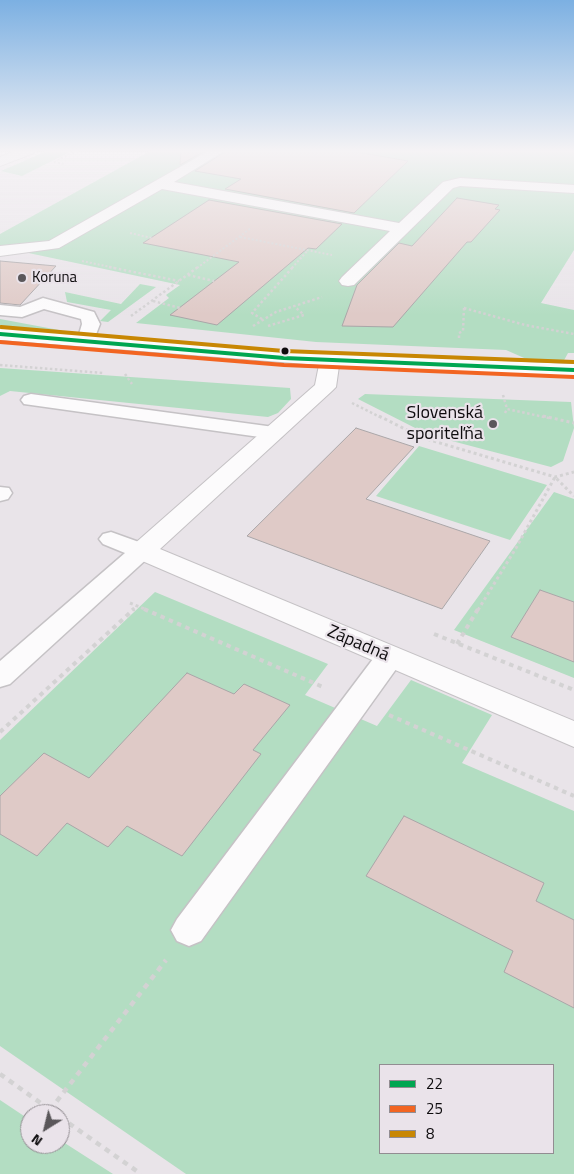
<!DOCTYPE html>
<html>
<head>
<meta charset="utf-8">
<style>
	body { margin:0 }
	#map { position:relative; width:574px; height:1174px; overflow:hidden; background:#e9e4e9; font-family:"Titillium Web",sans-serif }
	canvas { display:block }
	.legend { position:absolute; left:379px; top:1064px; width:175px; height:90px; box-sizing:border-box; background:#eae3ea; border:1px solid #928d92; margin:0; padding:6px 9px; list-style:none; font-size:15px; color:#0d0b0d }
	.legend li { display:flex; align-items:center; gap:10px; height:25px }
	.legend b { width:25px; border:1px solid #928d92 }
	.north { position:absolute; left:20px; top:1104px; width:50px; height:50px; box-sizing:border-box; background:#eae3ea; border:1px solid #928d92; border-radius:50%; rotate:216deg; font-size:14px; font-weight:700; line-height:20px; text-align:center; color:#0d0b0d }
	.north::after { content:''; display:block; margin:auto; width:18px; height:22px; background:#5a575a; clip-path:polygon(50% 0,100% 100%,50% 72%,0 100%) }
</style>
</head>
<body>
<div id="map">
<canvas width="574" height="1174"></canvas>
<ul class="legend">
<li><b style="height:6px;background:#00a651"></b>22</li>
<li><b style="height:6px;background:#f26522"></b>25</li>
<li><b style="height:6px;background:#c88703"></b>8</li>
</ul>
<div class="north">N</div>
</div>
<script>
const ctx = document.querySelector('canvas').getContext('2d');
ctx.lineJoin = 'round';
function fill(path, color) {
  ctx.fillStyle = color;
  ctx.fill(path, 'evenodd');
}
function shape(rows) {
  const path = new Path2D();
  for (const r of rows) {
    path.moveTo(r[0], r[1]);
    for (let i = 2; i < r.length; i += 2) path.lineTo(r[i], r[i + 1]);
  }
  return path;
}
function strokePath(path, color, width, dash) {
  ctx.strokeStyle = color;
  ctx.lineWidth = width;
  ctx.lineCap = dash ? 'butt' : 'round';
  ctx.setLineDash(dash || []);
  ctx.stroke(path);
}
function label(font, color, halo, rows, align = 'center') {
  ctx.font = font + ' "Titillium Web",sans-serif';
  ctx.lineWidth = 4.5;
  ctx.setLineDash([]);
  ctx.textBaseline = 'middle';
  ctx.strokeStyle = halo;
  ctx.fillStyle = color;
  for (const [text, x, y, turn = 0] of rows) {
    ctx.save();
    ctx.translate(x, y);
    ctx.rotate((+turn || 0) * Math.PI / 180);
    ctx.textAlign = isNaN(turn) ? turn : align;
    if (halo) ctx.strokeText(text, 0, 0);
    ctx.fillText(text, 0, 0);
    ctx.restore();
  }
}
const green = shape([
	[49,150,74,150,22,176,1,171],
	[152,150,574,150,574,250,541,303,574,310,574,353,568,353,562,364,531,361,506,350,316,342,136,323,169,298,166,295,180,285,0,247,0,234],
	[140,284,156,287,108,322,100,321,111,310,67,302,65,292,121,304],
	[0,319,59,330,55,333,0,328],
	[0,368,290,388,291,399,278,413,268,417,10,391,0,396],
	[365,394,571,402,574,428,563,461,551,467,429,435,358,399],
	[419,446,547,485,510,540,376,496],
	[554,492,574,499,574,678,454,630],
	[155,592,328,664,305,695,377,726,411,680,492,715,462,763,574,811,574,1174,186,1174,0,1046,0,740],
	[380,1065,553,1065,553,1153,380,1153],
	[0,1100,30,1120,30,1144,60,1144,60,1140,113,1174,0,1174]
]);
const building = shape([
	[181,150,206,150,180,165,181,150],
	[228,150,345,150,408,161,354,213,225,189,241,179,195,171,228,150],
	[457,198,499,205,495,209,500,210,471,242,467,242,393,327,342,326,357,285,399,243,412,246,457,198],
	[209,200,342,224,316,249,308,248,217,325,170,315,239,262,143,243,209,200],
	[0,261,56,266,20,305,0,303,0,261],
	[356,428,414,447,366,499,490,541,442,609,247,536,356,428],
	[540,590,574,602,574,662,511,637,540,590],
	[187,673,234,694,244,684,290,705,253,750,261,754,182,856,127,826,108,847,67,823,37,856,0,834,0,796,44,753,89,778,187,673],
	[404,816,544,883,536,901,574,920,574,1008,504,972,513,951,366,876,404,816]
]);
const pathFar4 = shape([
	[495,150,504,157],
	[475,157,482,150],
	[54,162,78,150],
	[54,162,64,164],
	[130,233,152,238],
	[240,237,332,255],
	[82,261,115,268],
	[197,268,251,228],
	[292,268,308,250]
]);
const pathFar3 = shape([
	[109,267,179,281],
	[188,275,214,281],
	[153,301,180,308],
	[464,308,525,325,574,334],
	[131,316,198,267],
	[262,319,252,313,293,267],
	[253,326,276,312,322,297],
	[268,326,304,315,295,307],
	[459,338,459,333,463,331,464,308,462,308],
	[0,365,103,373],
	[125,374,132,384],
	[503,395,507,409],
	[352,403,382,418],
	[505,413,507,409,549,418]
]);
const pathFar2 = shape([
	[379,416,423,438,555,477,574,472],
	[543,416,574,423],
	[130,603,147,610],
	[132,610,137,606],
	[478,610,516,548,555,477,574,496]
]);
const pathFar1 = shape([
	[144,609,323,687],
	[434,634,574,690],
	[457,644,478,609],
	[389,715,574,796],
	[0,732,134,609]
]);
const path = shape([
	[0,1074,56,1114],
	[50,1110,166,960],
	[60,1117,141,1174]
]);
const service = shape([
	[43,298,94,312,100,324,92,345,86,346,80,345,77,341,82,324,81,319,44,309,22,317,0,315,0,305,20,307,43,298],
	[31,394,274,427,281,429,284,433,281,437,274,439,24,404,21,400,24,396,31,394],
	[0,487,9,488,12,493,8,499,0,501,0,487],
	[111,532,150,546,154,551,150,556,10,684,0,687,0,661,125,553,103,544,99,539,103,534,111,532],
	[389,648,399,651,403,658,399,665,201,941,189,946,177,941,171,930,177,919,379,651,389,648]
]);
const minor = shape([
	[17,150,35,150,34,153,0,166,0,157,17,150],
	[210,150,226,150,174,182,399,223,443,182,460,178,574,185,574,193,460,186,453,188,354,285,348,286,342,285,339,281,342,277,390,231,162,189,59,248,0,256,0,246,49,241,210,150],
	[0,328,284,352,574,364,574,376,339,366,336,387,332,391,160,549,574,721,574,747,133,557,129,551,133,545,315,385,319,365,0,340,0,328]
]);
const bus1 = shape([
	[0,334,284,358,574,370]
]);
const bus2 = shape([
	[0,342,284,365,574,377]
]);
const bus3 = shape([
	[1,327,284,351,574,362]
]);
const markers = [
	[22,278,5,"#5a575a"],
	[285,351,4.5,"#0d0b0d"],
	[493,424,5,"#5a575a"]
];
const farPoinames = [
	["Koruna",32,278]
];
const poiNames = [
	["Slovenská",483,414],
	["sporiteľňa",483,435]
];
const streetNames = [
	["Západná",358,644,23]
];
fill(green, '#b3ddc2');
fill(building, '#dfcac7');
strokePath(building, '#aaa6a8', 1);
strokePath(service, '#c5c2c5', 3);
strokePath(minor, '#c5c2c5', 2);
strokePath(pathFar4, '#d3d2d3', 2, [2, 2]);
strokePath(pathFar3, '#d3d2d3', 2.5, [2.5, 2.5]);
strokePath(pathFar2, '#d3d2d3', 3, [3, 3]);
strokePath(pathFar1, '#d3d2d3', 4, [4.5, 4.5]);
strokePath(path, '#d3d2d3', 4.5, [5.5, 5.5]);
fill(service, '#fcfbfc');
fill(minor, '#fcfbfc');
strokePath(bus1, '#00a651', 4);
strokePath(bus2, '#f26522', 4);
strokePath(bus3, '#c88703', 4);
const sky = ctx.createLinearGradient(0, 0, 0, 315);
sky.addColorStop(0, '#7cb0e2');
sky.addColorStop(0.48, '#f5f3f5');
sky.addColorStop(1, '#f5f3f500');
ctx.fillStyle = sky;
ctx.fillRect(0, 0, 574, 315);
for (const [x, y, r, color] of markers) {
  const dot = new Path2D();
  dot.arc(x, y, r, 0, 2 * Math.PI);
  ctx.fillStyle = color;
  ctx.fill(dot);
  strokePath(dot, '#eae3ea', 2);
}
label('15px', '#0d0b0d', '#eae3ea', farPoinames, 'left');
label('18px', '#0d0b0d', '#eae3ea', poiNames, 'right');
label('18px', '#0d0b0d', '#eae3ea', streetNames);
</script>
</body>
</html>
